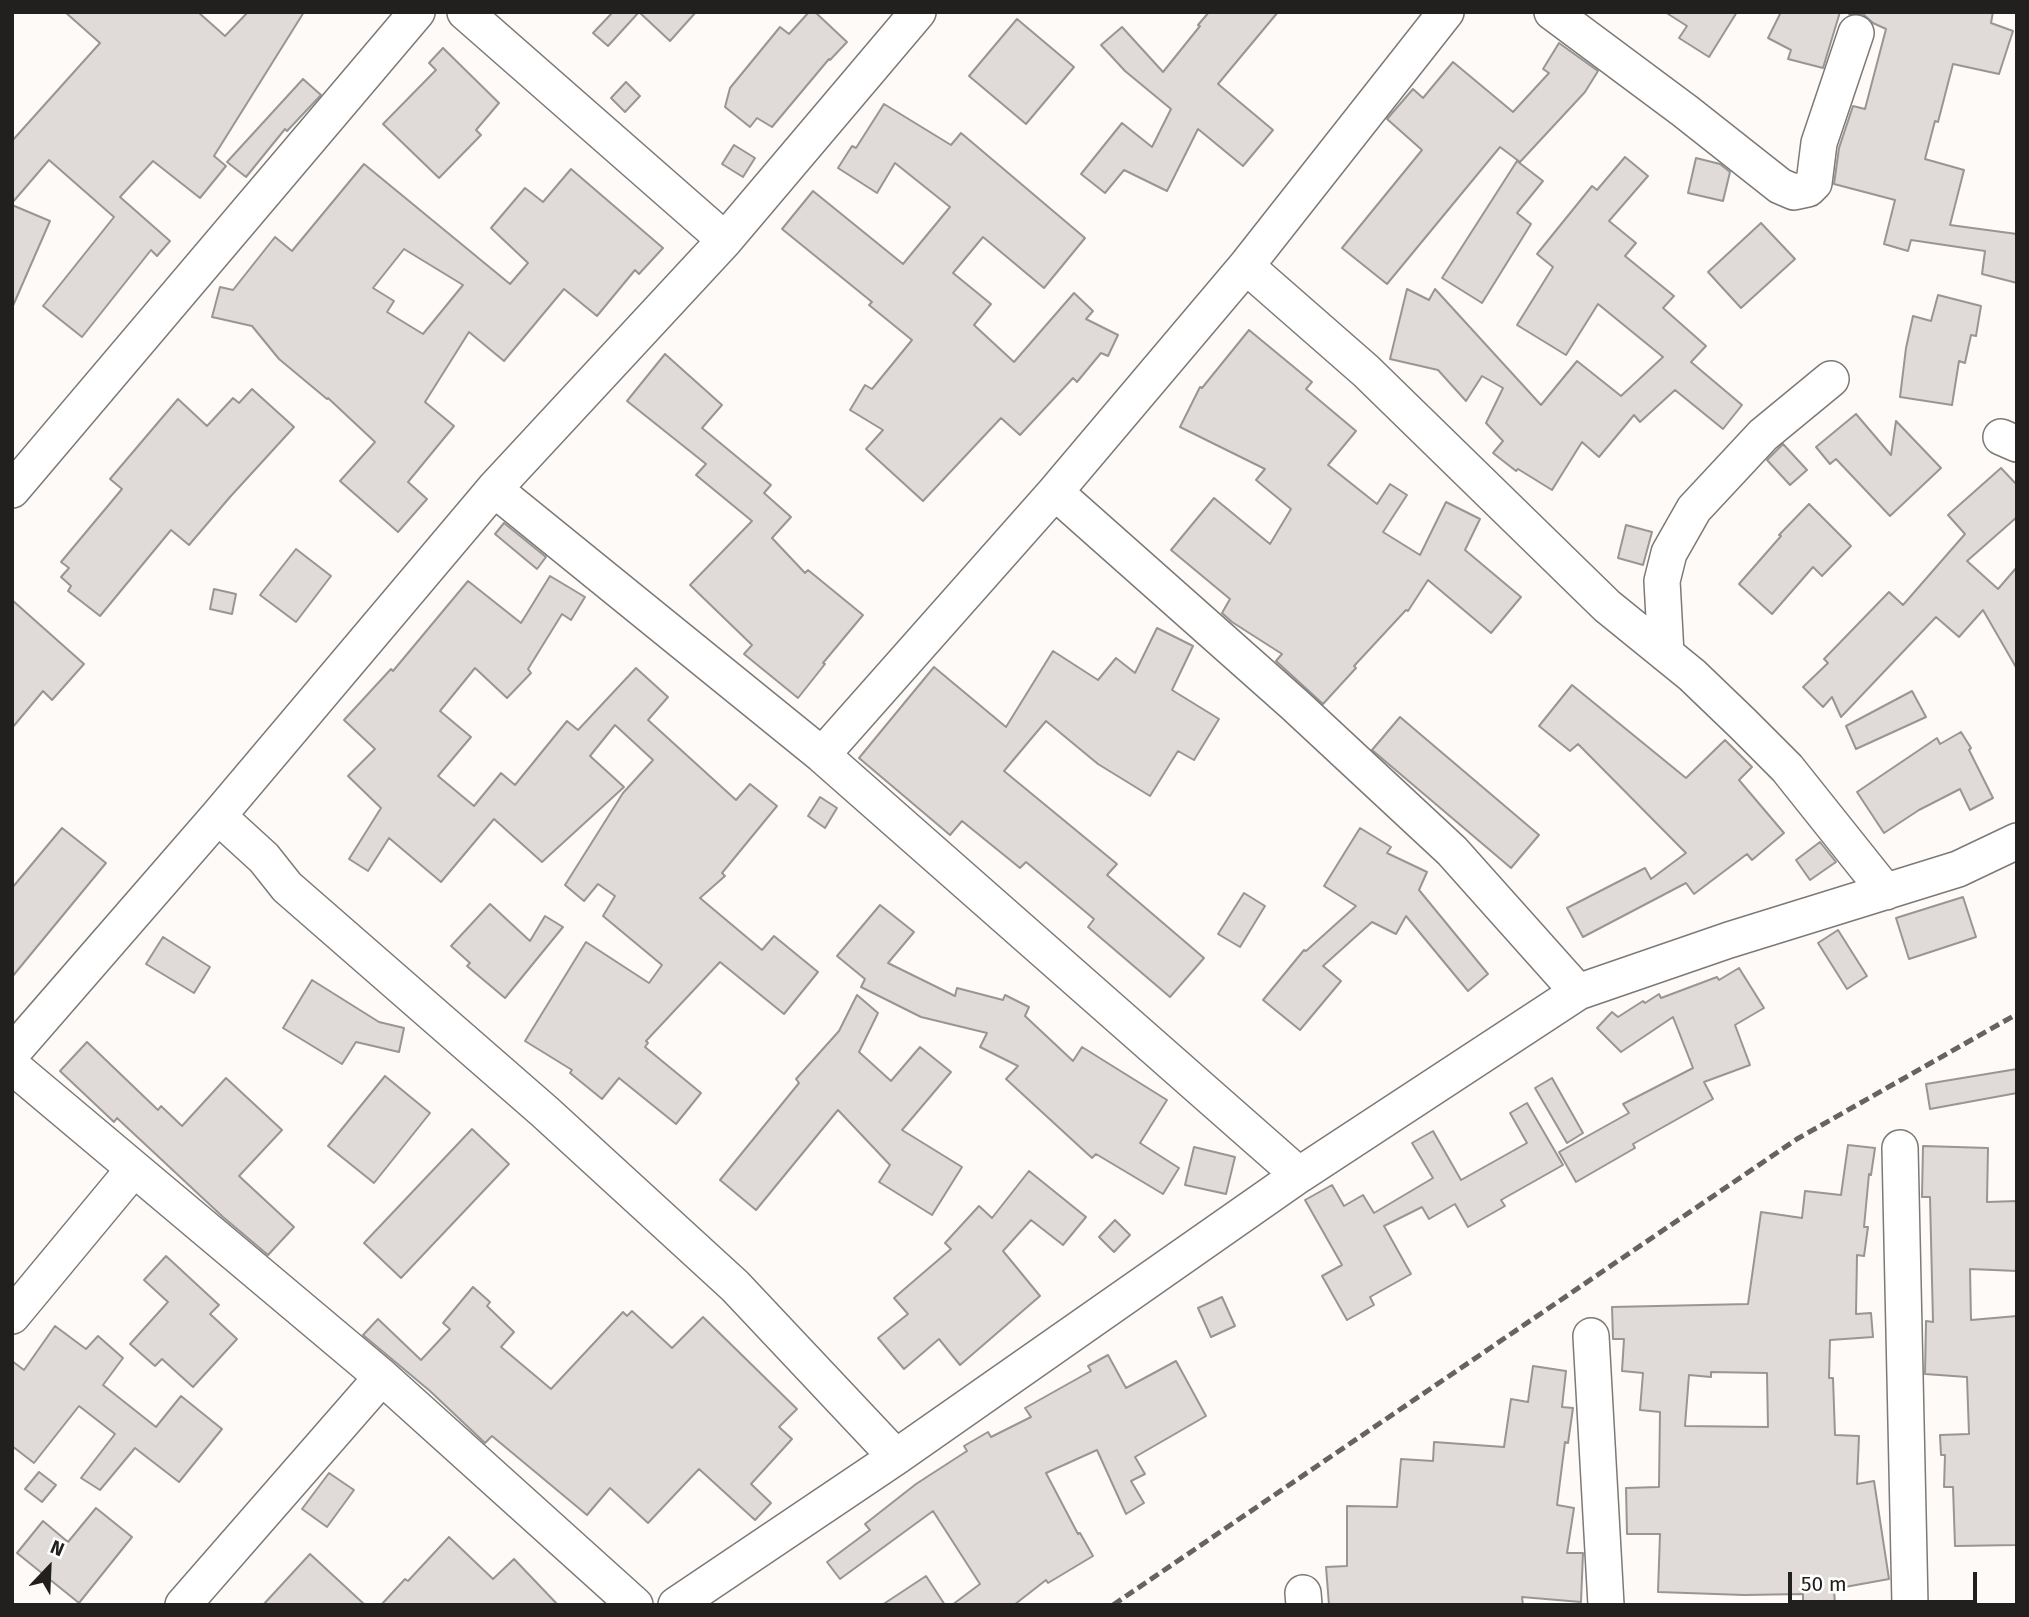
<!DOCTYPE html>
<html>
<head>
<meta charset="utf-8">
<style>
	body { margin:0 }
	#map { position:relative; width:2029px; height:1617px; overflow:hidden; background:#fefaf7; font-family:"Fira Sans",sans-serif }
	canvas { display:block }
	.frame { position:absolute; inset:0; border:14px solid #22201f; pointer-events:none }
	.north { position:absolute; left:14px; top:1533px; width:70px; height:70px; -webkit-text-stroke:5px #fff; paint-order:stroke; rotate:23deg; font-size:19px; font-weight:700; line-height:28px; text-align:center; color:#22201f }
	.north::after { content:''; display:block; margin:auto; width:24px; height:32px; background:#22201f; clip-path:polygon(50% 0,100% 100%,50% 72%,0 100%) }
	.scale { position:absolute; left:1788px; top:1572px; width:189px; height:32px; box-sizing:border-box; border:4px solid #22201f; border-top:0; padding-left:9px; font-size:21px; line-height:24px; white-space:nowrap; color:#22201f; -webkit-text-stroke:5px #fff; paint-order:stroke }
</style>
</head>
<body>
<div id="map">
<canvas width="2029" height="1617"></canvas>
<div class="frame"></div>
<div class="north">N</div>
<div class="scale">50 m</div>
</div>
<script>
const ctx = document.querySelector('canvas').getContext('2d');
ctx.lineJoin = 'round';
function fill(path, color) {
  ctx.fillStyle = color;
  ctx.fill(path, 'evenodd');
}
function shape(rows) {
  const path = new Path2D();
  for (const r of rows) {
    path.moveTo(r[0], r[1]);
    for (let i = 2; i < r.length; i += 2) path.lineTo(r[i], r[i + 1]);
  }
  return path;
}
function strokePath(path, color, width, dash) {
  ctx.strokeStyle = color;
  ctx.lineWidth = width;
  ctx.lineCap = dash ? 'butt' : 'round';
  ctx.setLineDash(dash || []);
  ctx.stroke(path);
}
const building = shape([
	[65,12,198,12,225,36,248,12,304,12,214,156,226,166,200,198,153,161,120,197,170,241,157,256,151,250,82,337,43,306,114,217,49,160,12,203,12,141,100,43,65,12],
	[613,12,696,12,670,41,639,12,608,46,593,33,613,12],
	[809,12,815,12,847,42,830,60,829,59,772,127,757,118,750,127,725,107,730,88,780,27,789,34,809,12],
	[1209,12,1278,12,1218,84,1273,130,1243,166,1198,129,1167,191,1124,170,1105,193,1081,174,1122,123,1152,147,1171,109,1125,71,1101,45,1122,27,1163,72,1200,26,1198,25,1209,12],
	[1665,12,1737,12,1709,57,1679,38,1687,26,1665,12],
	[1781,12,1840,12,1823,68,1788,59,1791,50,1768,38,1781,12],
	[1849,12,1993,12,1991,23,2013,31,1999,74,1953,64,1938,122,1935,121,1925,159,1964,170,1950,225,2017,234,2017,283,1982,274,1985,251,1911,240,1908,251,1884,244,1895,200,1834,184,1839,148,1853,106,1865,109,1886,29,1873,23,1863,14,1849,14,1849,12],
	[1017,19,1074,67,1026,124,969,76,1017,19],
	[1559,43,1598,71,1585,92,1520,162,1500,147,1387,284,1342,248,1422,150,1387,119,1413,89,1423,98,1453,62,1513,112,1549,73,1543,69,1559,43],
	[443,48,499,103,476,130,481,135,439,178,383,124,436,70,429,63,443,48],
	[303,79,321,95,287,131,285,129,246,177,227,162,303,79],
	[626,82,640,96,625,112,611,98,626,82],
	[884,104,951,145,961,133,1085,238,1044,288,983,237,953,273,991,304,974,325,1014,362,1074,293,1093,311,1086,319,1118,335,1108,356,1101,353,1077,382,1073,378,1020,435,1001,418,923,501,866,449,883,430,850,410,865,385,872,389,912,340,869,305,872,302,782,229,813,191,903,264,950,207,895,163,877,193,838,168,852,146,856,148,884,104],
	[734,145,755,158,743,177,722,164,734,145],
	[1625,157,1648,176,1609,221,1636,243,1625,256,1674,296,1663,308,1706,346,1691,362,1742,405,1723,429,1675,390,1640,422,1634,415,1599,457,1582,442,1552,490,1518,469,1516,471,1493,453,1503,441,1486,423,1503,388,1482,376,1466,401,1438,370,1390,359,1407,289,1429,300,1435,289,1541,405,1577,361,1621,396,1663,357,1598,304,1566,355,1517,325,1553,267,1537,254,1592,186,1597,190,1625,157],
	[1696,158,1720,164,1730,172,1723,201,1688,193,1696,158],
	[1517,161,1543,181,1517,213,1531,224,1482,303,1442,278,1517,161],
	[364,164,510,284,528,263,491,228,525,188,543,202,571,169,663,248,639,274,635,270,597,316,564,289,504,361,469,332,425,402,454,426,408,482,427,499,398,532,340,481,375,442,328,398,327,399,279,359,252,326,212,317,220,287,233,290,275,237,292,251,364,164],
	[404,249,463,285,423,334,387,312,394,301,373,288,404,249],
	[12,205,50,221,12,308,12,205],
	[1761,223,1795,259,1741,308,1708,272,1761,223],
	[1938,295,1981,306,1976,336,1971,335,1965,363,1959,361,1952,405,1900,397,1906,348,1913,316,1931,321,1938,295],
	[1249,330,1312,382,1306,389,1356,431,1328,465,1377,504,1390,484,1407,495,1383,532,1420,555,1446,502,1480,519,1465,550,1521,597,1491,633,1428,580,1408,611,1406,610,1354,666,1356,668,1323,704,1276,661,1282,654,1232,622,1222,613,1230,599,1171,550,1214,498,1270,544,1291,509,1256,480,1265,469,1180,427,1200,387,1202,388,1249,330],
	[665,354,722,405,702,428,771,485,764,493,791,517,772,538,805,573,808,570,863,615,823,663,825,664,798,698,744,654,752,645,690,585,752,521,696,475,706,464,627,401,665,354],
	[252,389,294,427,230,497,189,545,171,530,100,616,68,591,71,586,61,577,69,568,61,562,122,489,110,479,178,399,207,426,233,398,239,403,252,389],
	[1856,414,1891,455,1896,421,1941,468,1890,516,1836,459,1830,464,1816,447,1856,414],
	[1783,444,1807,470,1790,485,1767,460,1783,444],
	[2001,468,2017,485,2017,517,1967,561,1998,589,2017,567,2017,669,1983,610,1959,637,1936,617,1841,717,1832,697,1823,707,1803,687,1828,663,1824,659,1889,592,1903,605,1965,534,1948,515,2001,468],
	[1809,504,1851,546,1822,576,1813,567,1772,614,1739,584,1781,536,1779,535,1809,504],
	[504,523,546,557,537,569,495,534,504,523],
	[1626,525,1652,532,1643,565,1618,558,1626,525],
	[296,549,331,576,296,622,260,595,296,549],
	[550,576,585,597,571,620,562,614,528,669,531,673,507,698,475,668,440,711,471,737,438,776,474,806,501,773,515,785,567,721,578,730,636,668,668,697,648,720,736,800,750,784,777,806,722,873,725,876,700,898,762,950,774,936,818,972,784,1014,720,962,646,1041,648,1043,645,1047,701,1093,676,1124,619,1078,602,1099,570,1073,572,1070,525,1041,586,942,649,983,662,965,603,916,615,896,598,884,584,901,565,885,623,793,653,760,615,725,590,756,624,787,542,862,494,819,441,882,389,838,368,871,349,859,381,808,348,776,375,749,344,720,391,669,393,671,468,581,521,623,550,576],
	[214,589,236,594,232,614,210,609,214,589],
	[12,600,84,664,52,700,43,691,12,728,12,600],
	[1157,628,1193,646,1172,690,1219,719,1194,760,1178,751,1150,796,1098,764,1046,721,1004,771,1117,864,1107,875,1204,958,1170,997,1088,927,1094,919,1026,862,1020,868,962,821,950,835,859,758,934,667,1006,727,1053,651,1098,680,1116,658,1135,673,1157,628],
	[1572,685,1686,778,1725,740,1752,767,1739,780,1784,833,1752,860,1747,854,1694,894,1686,883,1583,937,1567,908,1645,868,1651,879,1686,853,1578,744,1570,751,1539,726,1572,685],
	[1912,691,1926,717,1856,749,1846,726,1912,691],
	[1400,717,1539,835,1511,868,1372,750,1400,717],
	[1961,732,1971,748,1969,750,1993,798,1970,810,1960,789,1919,810,1884,833,1857,792,1937,738,1940,744,1961,732],
	[820,797,837,808,825,828,808,816,820,797],
	[62,828,106,863,12,977,12,888,62,828],
	[1360,828,1391,847,1387,853,1427,872,1419,890,1488,974,1468,991,1406,916,1396,934,1372,922,1323,966,1341,981,1300,1030,1263,1000,1304,950,1306,951,1356,906,1324,886,1360,828],
	[1820,842,1836,862,1810,880,1796,860,1820,842],
	[1244,893,1265,906,1240,947,1218,934,1244,893],
	[1963,897,1976,937,1909,959,1896,918,1963,897],
	[490,904,530,941,545,916,563,927,505,998,467,966,470,963,451,946,490,904],
	[880,905,914,932,888,963,955,996,957,988,1003,1000,1005,995,1029,1007,1025,1016,1073,1061,1082,1047,1167,1100,1140,1143,1179,1168,1163,1194,1096,1154,1092,1158,1006,1079,1018,1066,980,1047,987,1033,921,1017,861,987,865,979,837,956,880,905],
	[1838,930,1867,976,1847,989,1818,943,1838,930],
	[163,937,210,967,194,993,146,964,163,937],
	[1739,968,1764,1008,1735,1025,1750,1065,1704,1082,1713,1099,1633,1144,1635,1148,1576,1182,1559,1152,1629,1113,1623,1104,1693,1068,1673,1017,1621,1052,1597,1028,1612,1012,1618,1017,1643,1001,1645,1003,1659,994,1661,998,1717,977,1719,980,1739,968],
	[312,980,379,1022,404,1028,399,1052,356,1042,342,1064,283,1028,312,980],
	[857,995,878,1013,859,1052,891,1081,920,1047,951,1072,902,1130,962,1167,932,1215,879,1182,890,1165,838,1110,756,1210,720,1180,799,1083,796,1079,839,1031,857,995],
	[87,1042,158,1110,161,1106,182,1126,226,1078,282,1130,239,1176,294,1227,268,1255,223,1217,117,1118,114,1122,60,1071,87,1042],
	[2017,1069,2017,1093,1930,1109,1926,1084,2017,1069],
	[385,1076,430,1113,374,1183,328,1146,385,1076],
	[1552,1078,1583,1133,1567,1143,1535,1088,1552,1078],
	[1527,1103,1563,1165,1501,1200,1505,1206,1468,1227,1455,1204,1429,1219,1422,1207,1384,1226,1411,1274,1370,1297,1374,1305,1347,1320,1322,1276,1342,1265,1305,1200,1332,1185,1344,1206,1363,1195,1374,1213,1433,1178,1412,1143,1433,1131,1461,1180,1527,1143,1510,1113,1527,1103],
	[472,1129,509,1164,401,1278,364,1243,472,1129],
	[1848,1145,1875,1148,1871,1175,1869,1174,1864,1227,1868,1227,1864,1256,1857,1255,1856,1314,1871,1313,1873,1337,1830,1340,1829,1378,1833,1378,1835,1435,1859,1436,1857,1484,1874,1481,1889,1579,1834,1589,1835,1605,1803,1605,1803,1594,1744,1595,1658,1592,1660,1534,1627,1534,1626,1488,1659,1487,1660,1412,1640,1410,1643,1373,1622,1371,1624,1339,1613,1339,1612,1307,1748,1304,1761,1212,1802,1218,1805,1191,1841,1195,1848,1145],
	[1711,1372,1767,1373,1768,1427,1685,1426,1689,1375,1711,1377,1711,1372],
	[1923,1146,1988,1148,1987,1202,2017,1201,2017,1271,1970,1269,1971,1320,2017,1316,2017,1545,1955,1546,1953,1487,1944,1487,1945,1455,1941,1455,1940,1435,1969,1434,1967,1377,1925,1374,1926,1321,1933,1322,1930,1197,1922,1197,1923,1146],
	[1194,1147,1235,1157,1226,1194,1185,1185,1194,1147],
	[1029,1171,1086,1217,1063,1245,1031,1220,1003,1251,1040,1296,960,1365,939,1339,904,1369,878,1338,908,1314,894,1298,951,1249,945,1243,979,1206,992,1218,1029,1171],
	[1115,1220,1130,1235,1114,1252,1099,1237,1115,1220],
	[166,1256,219,1305,210,1314,237,1339,193,1387,162,1359,155,1366,130,1344,168,1302,144,1280,166,1256],
	[473,1287,490,1302,487,1306,514,1332,501,1347,551,1389,623,1312,627,1316,632,1311,672,1348,703,1317,797,1409,779,1427,792,1439,751,1484,771,1503,755,1520,699,1469,648,1523,610,1488,587,1515,492,1436,485,1443,430,1391,363,1335,378,1319,421,1360,450,1329,443,1323,473,1287],
	[1222,1297,1235,1326,1211,1337,1198,1308,1222,1297],
	[55,1326,86,1349,98,1336,123,1358,103,1385,156,1427,181,1396,222,1429,179,1482,135,1448,100,1490,81,1478,115,1434,79,1406,34,1463,12,1446,12,1361,24,1370,55,1326],
	[1108,1355,1126,1388,1176,1361,1206,1416,1135,1457,1145,1474,1131,1481,1144,1503,1126,1514,1097,1450,1046,1473,1078,1534,1080,1533,1093,1556,1048,1583,1046,1580,1014,1605,952,1605,980,1584,933,1511,840,1579,827,1562,870,1530,865,1524,916,1484,967,1451,964,1446,988,1432,991,1437,1031,1417,1025,1408,1091,1371,1088,1366,1108,1355],
	[1533,1366,1566,1371,1562,1407,1573,1408,1568,1443,1565,1442,1557,1505,1574,1508,1567,1553,1583,1553,1581,1602,1522,1597,1523,1605,1329,1605,1326,1567,1347,1566,1347,1506,1397,1507,1401,1459,1433,1461,1434,1442,1504,1447,1511,1399,1528,1402,1533,1366],
	[39,1472,56,1485,42,1502,25,1489,39,1472],
	[329,1473,354,1490,327,1527,302,1509,329,1473],
	[96,1508,132,1537,79,1603,17,1553,43,1521,68,1542,96,1508],
	[449,1537,493,1579,514,1559,558,1605,381,1605,405,1579,408,1581,449,1537],
	[310,1554,365,1605,263,1605,310,1554],
	[926,1576,945,1605,882,1605,926,1576]
]);
const minor = shape([
	[465,12,725,240],
	[1552,12,1685,111,1780,186,1794,192,1808,189,1814,183,1819,143,1856,33],
	[1246,266,1366,371,1607,606,1692,675,1742,723,1787,768,1886,892],
	[2001,437,2017,444],
	[494,489,822,755,1299,1175],
	[12,490,417,12],
	[1055,492,1295,705,1452,851,1578,992],
	[1666,654,1662,581,1669,553,1694,509,1763,435,1831,379],
	[822,755,1055,492,1246,266,1446,12],
	[218,816,264,858,287,887,545,1112,735,1286,896,1457],
	[12,1053,218,816,494,489,725,240,918,12],
	[12,1066,382,1377,635,1605],
	[1900,1148,1910,1605],
	[12,1316,133,1170],
	[1591,1336,1606,1605],
	[1303,1593,1304,1605],
	[183,1605,382,1377],
	[676,1605,896,1457,1299,1175,1578,992,1729,940,1958,869,2017,841]
]);
const rail = shape([
	[1113,1605,1797,1139,2017,1014]
]);
fill(building, '#e0dbd9');
strokePath(building, '#999593', 2);
strokePath(minor, '#7c7976', 38);
strokePath(minor, '#fff', 35);
strokePath(rail, '#666462', 5, [10, 5]);
</script>
</body>
</html>
